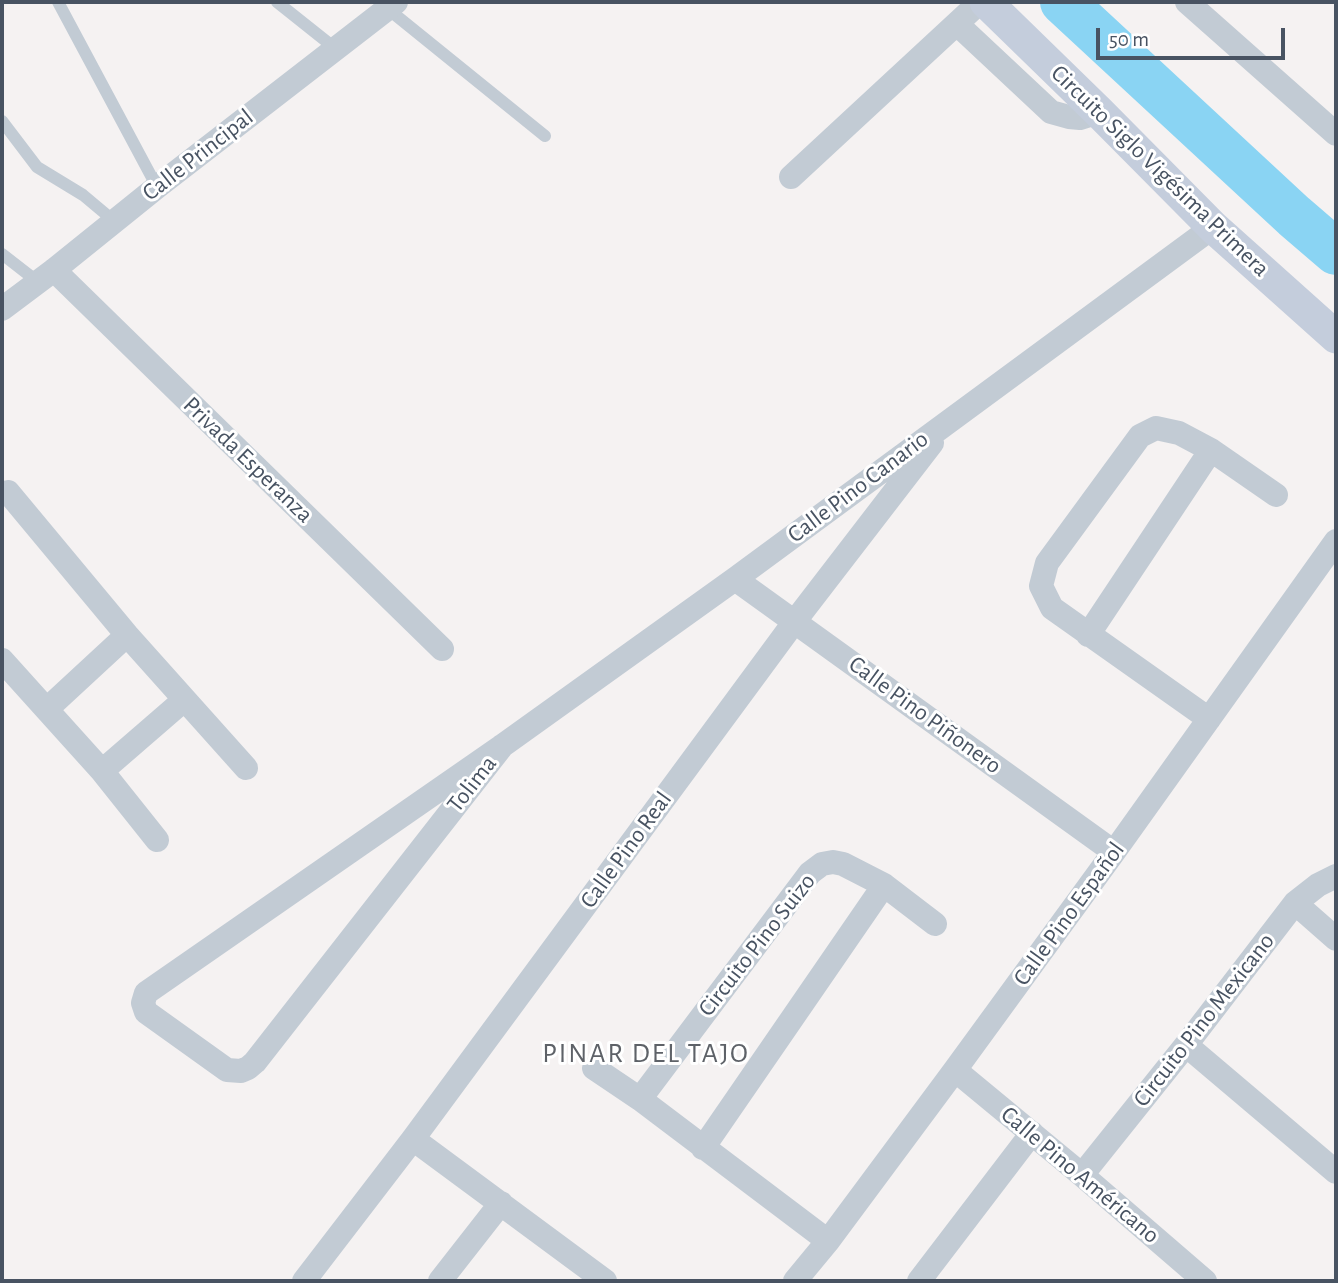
<!DOCTYPE html>
<html>
<head>
<meta charset="utf-8">
<style>
	body { margin:0 }
	#map { position:relative; width:1338px; height:1283px; overflow:hidden; background:#f5f2f2; font-family:"Alegreya Sans",sans-serif }
	canvas { display:block }
	.frame { position:absolute; inset:0; border:4px solid #485362; pointer-events:none }
	.scale { position:absolute; left:1096px; top:28px; width:189px; height:32px; box-sizing:border-box; border:4px solid #485362; border-top:0; padding-left:9px; font-size:21px; line-height:24px; white-space:nowrap; color:#485362; -webkit-text-stroke:5px #fff; paint-order:stroke }
</style>
</head>
<body>
<div id="map">
<canvas width="1338" height="1283"></canvas>
<div class="frame"></div>
<div class="scale">50 m</div>
</div>
<script>
const ctx = document.querySelector('canvas').getContext('2d');
ctx.lineJoin = 'round';
function shape(rows) {
  const path = new Path2D();
  for (const r of rows) {
    path.moveTo(r[0], r[1]);
    for (let i = 2; i < r.length; i += 2) path.lineTo(r[i], r[i + 1]);
  }
  return path;
}
function strokePath(path, color, width, dash) {
  ctx.strokeStyle = color;
  ctx.lineWidth = width;
  ctx.lineCap = dash ? 'butt' : 'round';
  ctx.setLineDash(dash || []);
  ctx.stroke(path);
}
function label(font, color, halo, rows, align = 'center') {
  ctx.font = font + ' "Alegreya Sans",sans-serif';
  ctx.lineWidth = 6;
  ctx.setLineDash([]);
  ctx.textBaseline = 'middle';
  ctx.strokeStyle = halo;
  ctx.fillStyle = color;
  for (const [text, x, y, turn = 0] of rows) {
    ctx.save();
    ctx.translate(x, y);
    ctx.rotate((+turn || 0) * Math.PI / 180);
    ctx.textAlign = isNaN(turn) ? turn : align;
    if (halo) ctx.strokeText(text, 0, 0);
    ctx.fillText(text, 0, 0);
    ctx.restore();
  }
}
const river = shape([
	[1063,2,1294,216,1336,252]
]);
const lane = shape([
	[58,2,157,187],
	[277,2,336,49],
	[388,9,545,136],
	[2,121,37,167,83,195,114,221],
	[2,254,38,282]
]);
const street = shape([
	[1187,2,1336,134],
	[957,24,1051,112,1069,117,1080,118,1099,112],
	[791,177,980,2],
	[54,270,442,649],
	[2,309,54,270,157,187,396,2],
	[8,492,127,635,246,768],
	[735,579,1114,852],
	[1088,635,1211,450],
	[2,660,102,771,157,840],
	[47,709,127,635],
	[1209,719,1052,608,1041,586,1047,563,1140,436,1156,428,1179,433,1211,450,1276,495],
	[502,746,255,1062,248,1068,241,1071,227,1070,146,1012,143,1003,146,993,502,746,735,579,1213,227],
	[102,771,184,700],
	[1295,903,1336,939],
	[1186,1045,1336,1172],
	[594,1068,640,1099,828,1241],
	[955,1070,1082,1175,1205,1281],
	[640,1099,810,873,822,864,833,862,843,864,884,885,935,924],
	[413,1139,605,1281],
	[703,1148,884,885],
	[1082,1175,1186,1045,1295,903,1318,885,1336,876],
	[304,1281,413,1139,795,621,932,443],
	[440,1281,501,1203],
	[795,1281,828,1241,955,1070,1114,852,1336,541],
	[919,1281,1032,1133]
]);
const secondary = shape([
	[986,2,1099,112,1213,227,1336,337]
]);
const streetNames = [
	["Calle Principal",198,155,-38],
	["Circuito Siglo Vigésima Primera",1160,171,44],
	["Privada Esperanza",248,460,44],
	["Calle Pino Canario",858,487,-37],
	["Calle Pino Piñonero",925,715,36],
	["Tolima",472,784,-52],
	["Calle Pino Real",626,850,-54],
	["Calle Pino Español",1069,914,-54],
	["Circuito Pino Suizo",757,945,-52],
	["Circuito Pino Mexicano",1204,1020,-52],
	["Calle Pino Américano",1080,1175,40]
];
const quarterNames = [
	["PINAR DEL TAJO",646,1054]
];
strokePath(river, '#8ad4f3', 46);
strokePath(lane, '#c2cbd4', 12);
strokePath(street, '#c2cbd4', 24);
strokePath(secondary, '#c4cddc', 33);
label('24px', '#485362', '#fff', streetNames);
ctx.letterSpacing = '2px';
label('28px', '#5e6268', '#fff', quarterNames);
ctx.letterSpacing = '0px';
</script>
</body>
</html>
